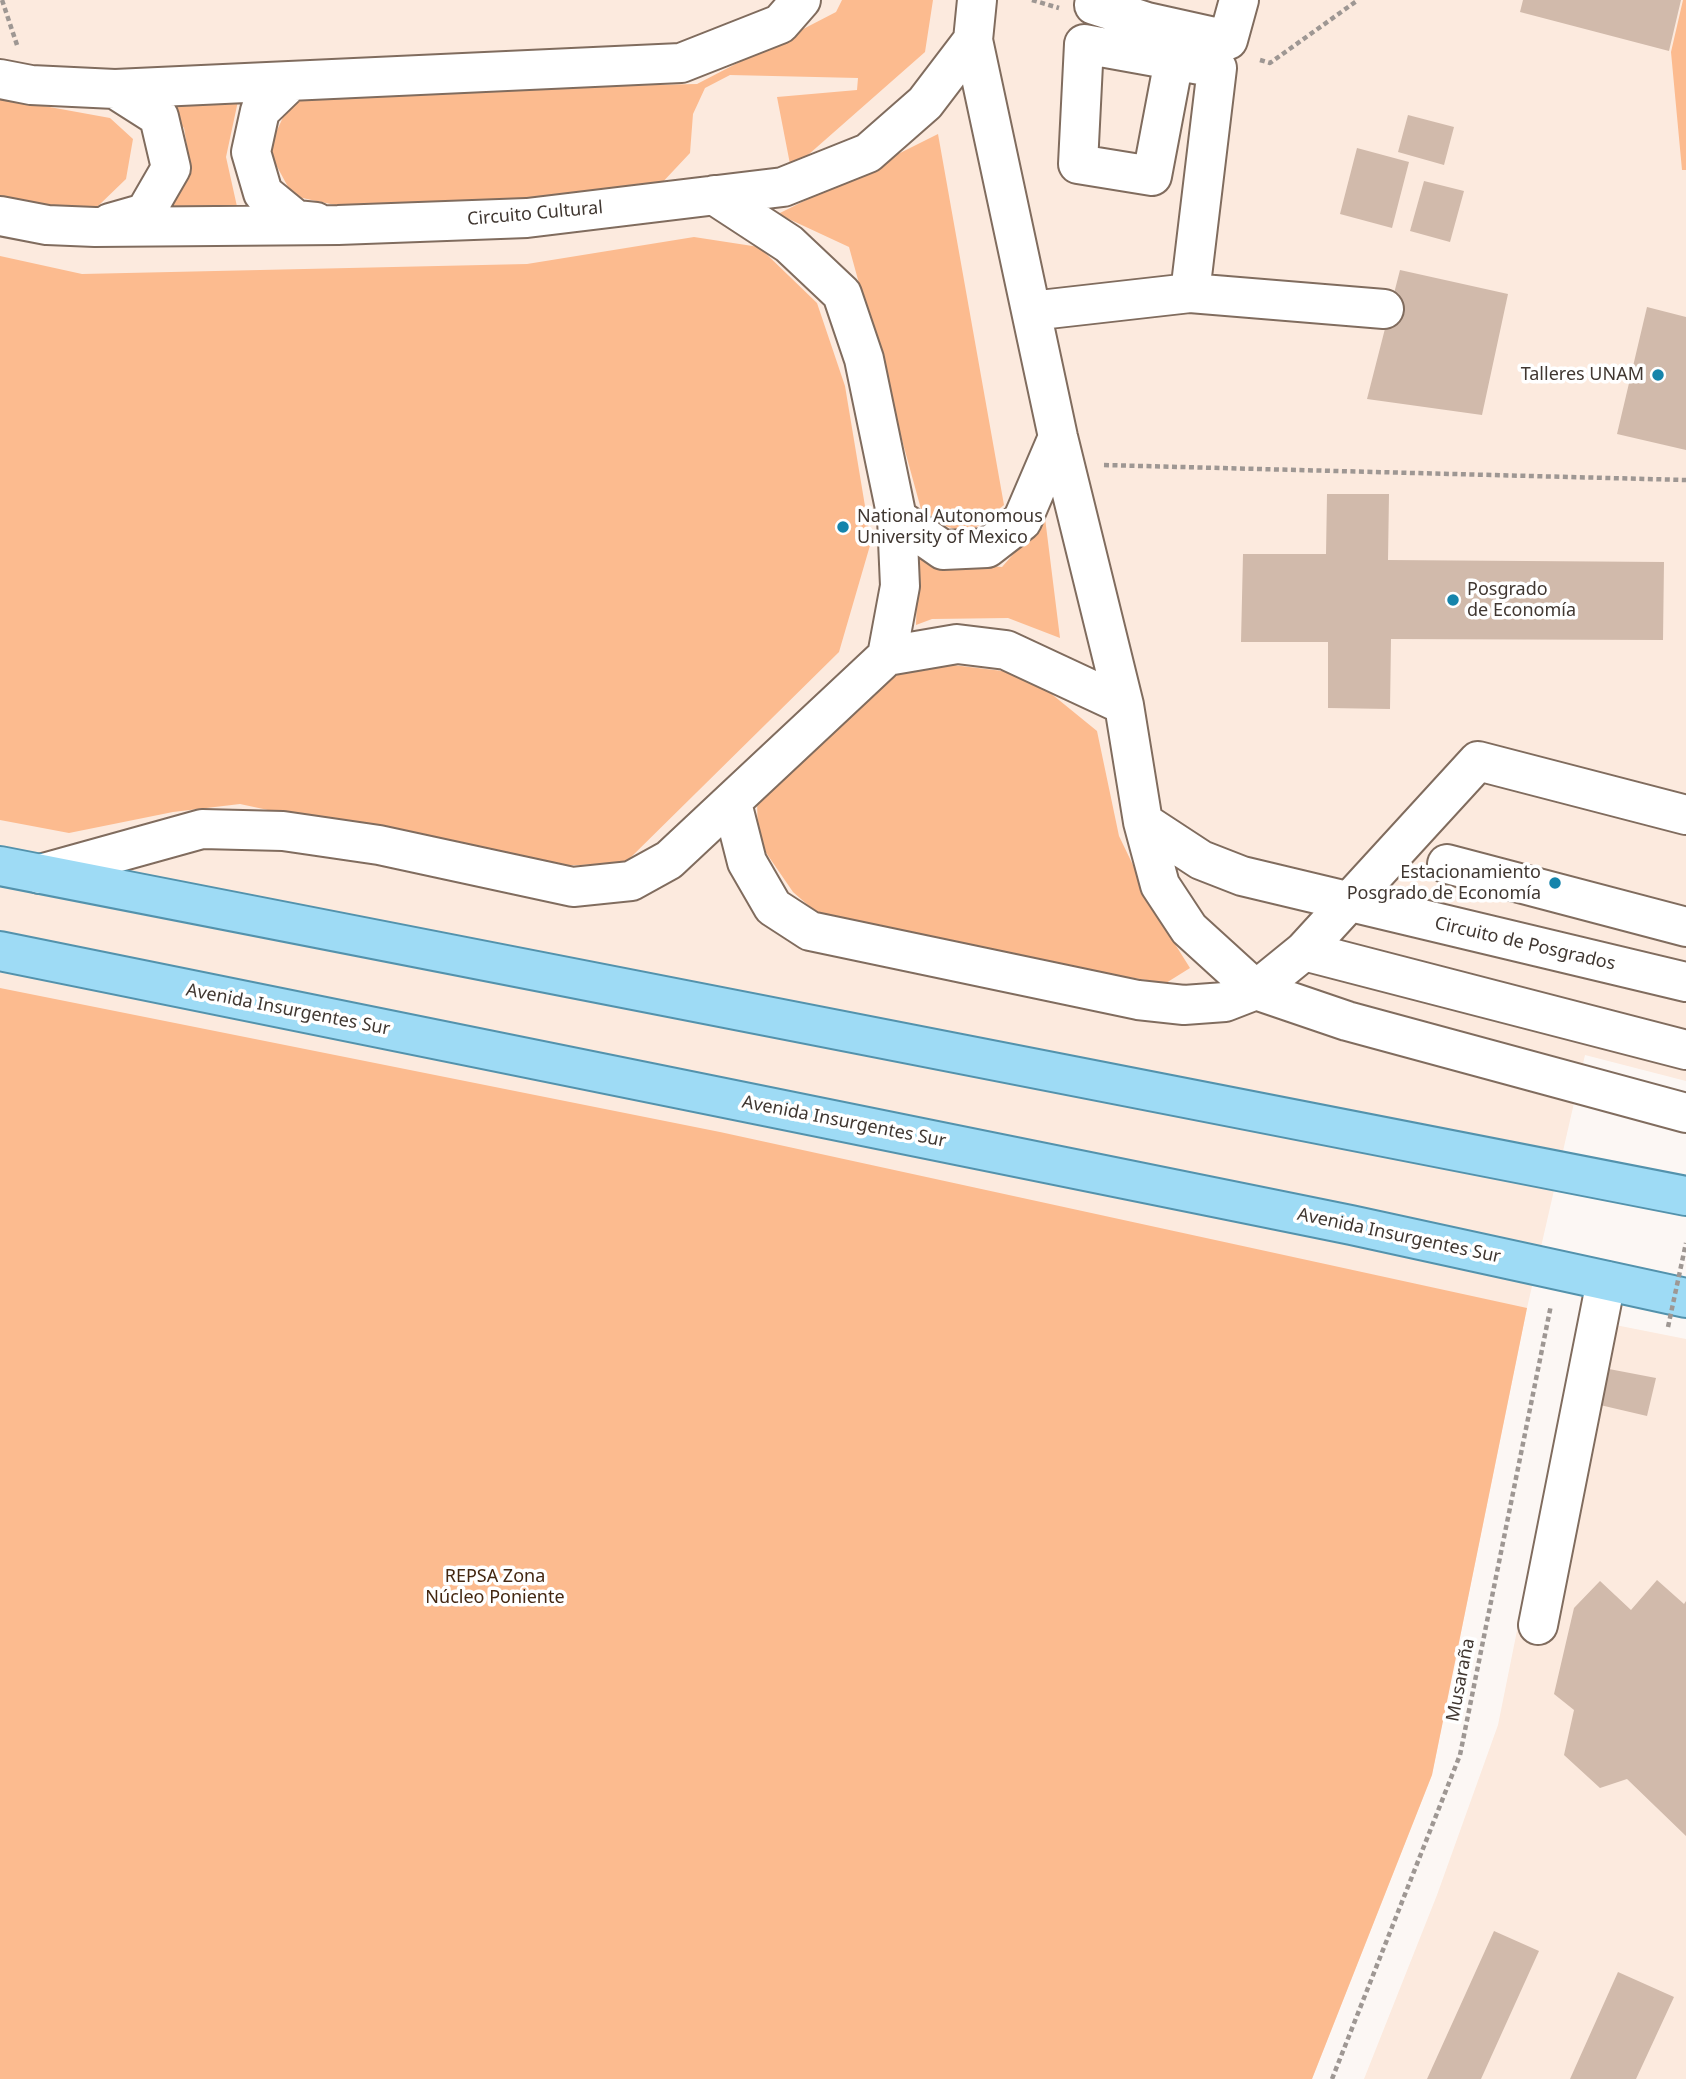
<!DOCTYPE html>
<html>
<head>
<meta charset="utf-8">
<style>
	body { margin:0 }
	canvas { display:block; background:#fcf7f4 }
</style>
</head>
<body>
<canvas width="1686" height="2079"></canvas>
<script>
const ctx = document.querySelector('canvas').getContext('2d');
ctx.lineJoin = 'round';
function fill(path, color) {
  ctx.fillStyle = color;
  ctx.fill(path, 'evenodd');
}
function shape(rows) {
  const path = new Path2D();
  for (const r of rows) {
    path.moveTo(r[0], r[1]);
    for (let i = 2; i < r.length; i += 2) path.lineTo(r[i], r[i + 1]);
  }
  return path;
}
function strokePath(path, color, width, dash) {
  ctx.strokeStyle = color;
  ctx.lineWidth = width;
  ctx.lineCap = dash ? 'butt' : 'round';
  ctx.setLineDash(dash || []);
  ctx.stroke(path);
}
function label(font, color, halo, rows, align = 'center') {
  ctx.font = font + ' "Noto Sans",sans-serif';
  ctx.lineWidth = 7;
  ctx.setLineDash([]);
  ctx.textBaseline = 'middle';
  ctx.strokeStyle = halo;
  ctx.fillStyle = color;
  for (const [text, x, y, turn = 0] of rows) {
    ctx.save();
    ctx.translate(x, y);
    ctx.rotate((+turn || 0) * Math.PI / 180);
    ctx.textAlign = isNaN(turn) ? turn : align;
    if (halo) ctx.strokeText(text, 0, 0);
    ctx.fillText(text, 0, 0);
    ctx.restore();
  }
}
const built = shape([
	[0,0,1686,0,1686,1081,1585,1055,1527,1308,1432,1775,1312,2079,0,2079],
	[1580,1318,1686,1339,1686,2079,1364,2079,1437,1895,1498,1725]
]);
const green = shape([
	[842,0,933,0,925,52,800,162,790,164,777,97,857,90,858,78,730,75,705,88,693,114,690,153,659,186,559,203,354,209,293,196,268,150,290,102,341,92,697,84,836,12],
	[1683,0,1686,0,1686,170,1682,170,1671,52],
	[0,98,110,118,133,139,126,179,97,207,29,208,0,201],
	[238,101,226,157,238,211,171,209,191,171,184,128,161,102],
	[938,134,1004,505,969,533,924,520,849,247,778,214],
	[694,237,759,247,817,303,845,386,871,542,839,652,625,863,534,867,240,804,173,812,69,833,0,820,0,256,82,274,527,264],
	[1045,518,1060,638,1008,618,932,619,916,625,918,553,951,563,1002,567],
	[953,665,1027,674,1097,731,1119,836,1158,917,1190,968,1166,983,1056,966,825,920,793,892,758,841,757,799,880,675],
	[0,988,720,1132,1527,1308,1432,1775,1312,2079,0,2079]
]);
const building = shape([
	[1523,0,1681,0,1669,51,1520,12],
	[1408,115,1454,127,1444,165,1398,152],
	[1357,148,1409,162,1392,228,1340,214],
	[1424,181,1464,191,1450,242,1410,231],
	[1400,270,1508,294,1482,415,1367,399],
	[1647,307,1686,317,1686,450,1617,434],
	[1327,494,1389,494,1388,560,1664,562,1663,640,1391,639,1390,709,1328,708,1328,642,1241,642,1243,554,1326,554],
	[1609,1369,1656,1378,1647,1416,1600,1405],
	[1657,1580,1684,1604,1686,1601,1686,1836,1627,1779,1600,1788,1564,1755,1574,1710,1554,1694,1574,1608,1600,1581,1631,1610],
	[1494,1931,1539,1951,1481,2079,1427,2079],
	[1618,1972,1674,1997,1636,2079,1570,2079]
]);
const path = shape([
	[2,0,17,45],
	[1032,0,1059,8],
	[1260,60,1270,63,1358,0],
	[1104,465,1686,480],
	[1332,2079,1460,1755,1551,1305]
]);
const minor = shape([
	[1095,0,1094,5,1147,22,1228,40,1239,0],
	[973,40,1058,437,1124,705,1143,822,1160,885,1189,929,1256,990,1347,1021,1686,1113],
	[0,79,31,85,115,89,681,63,780,24,801,0],
	[291,81,260,111,251,152,263,193,296,220,316,222],
	[0,216,47,225,95,227,338,225,527,218,783,187,868,153,925,103,973,40,977,0],
	[110,223,145,213,171,168,159,117,115,89],
	[1190,293,1384,309],
	[1031,311,1190,293,1217,68,1084,44,1078,164,1152,176,1174,60],
	[897,518,943,550,987,548,1022,521,1058,437],
	[887,656,957,644,1006,650,1124,705],
	[732,803,747,862,773,907,810,931,1138,1000,1184,1005,1225,1002,1256,990,1304,951,1478,761,1686,815],
	[1143,822,1201,860,1242,876,1686,982],
	[1447,864,1686,927],
	[40,874,202,829,283,831,379,845,573,887,631,881,669,860,887,656,900,586,897,518,864,359,842,294,789,244,714,195],
	[1304,951,1686,1050],
	[1538,1625,1606,1281]
]);
const major = shape([
	[0,866,1686,1196],
	[0,951,1351,1225,1686,1298]
]);
const pathBridge = shape([
	[1668,1327,1686,1243]
]);
const markers = [
	[1658,375,7,"#1584ab"],
	[843,527,7,"#1584ab"],
	[1453,600,7,"#1584ab"],
	[1555,883,7,"#1584ab"]
];
const streetNames = [
	["Circuito Cultural",535,214,-5],
	["Circuito de Posgrados",1525,944,13],
	["Avenida Insurgentes Sur",288,1010,11],
	["Avenida Insurgentes Sur",844,1122,11],
	["Avenida Insurgentes Sur",1399,1236,12],
	["Musaraña",1461,1680,-79]
];
const poiNames = [
	["Talleres UNAM",1644,375],
	["National Autonomous",857,517,"left"],
	["University of Mexico",857,538,"left"],
	["Posgrado",1467,590,"left"],
	["de Economía",1467,611,"left"],
	["Estacionamiento",1541,873],
	["Posgrado de Economía",1541,894]
];
const parkNames = [
	["REPSA Zona",495,1577],
	["Núcleo Poniente",495,1598]
];
fill(built, '#fceade');
fill(green, '#fcbb8f');
fill(building, '#d1baab');
strokePath(minor, '#806c5e', 42);
strokePath(major, '#5392ac', 42);
strokePath(path, '#9e9793', 4.5, [5, 3.5]);
strokePath(minor, '#fff', 38);
strokePath(major, '#9edbf5', 38);
strokePath(pathBridge, '#9e9793', 4.5, [5, 3.5]);
for (const [x, y, r, color] of markers) {
  const dot = new Path2D();
  dot.arc(x, y, r, 0, 2 * Math.PI);
  ctx.fillStyle = color;
  ctx.fill(dot);
  strokePath(dot, '#fff', 2.5);
}
label('18px', '#403731', '#fff', streetNames);
label('18px', '#403731', '#fff', poiNames, 'right');
label('18px', '#442711', '#fff', parkNames);
</script>
</body>
</html>
